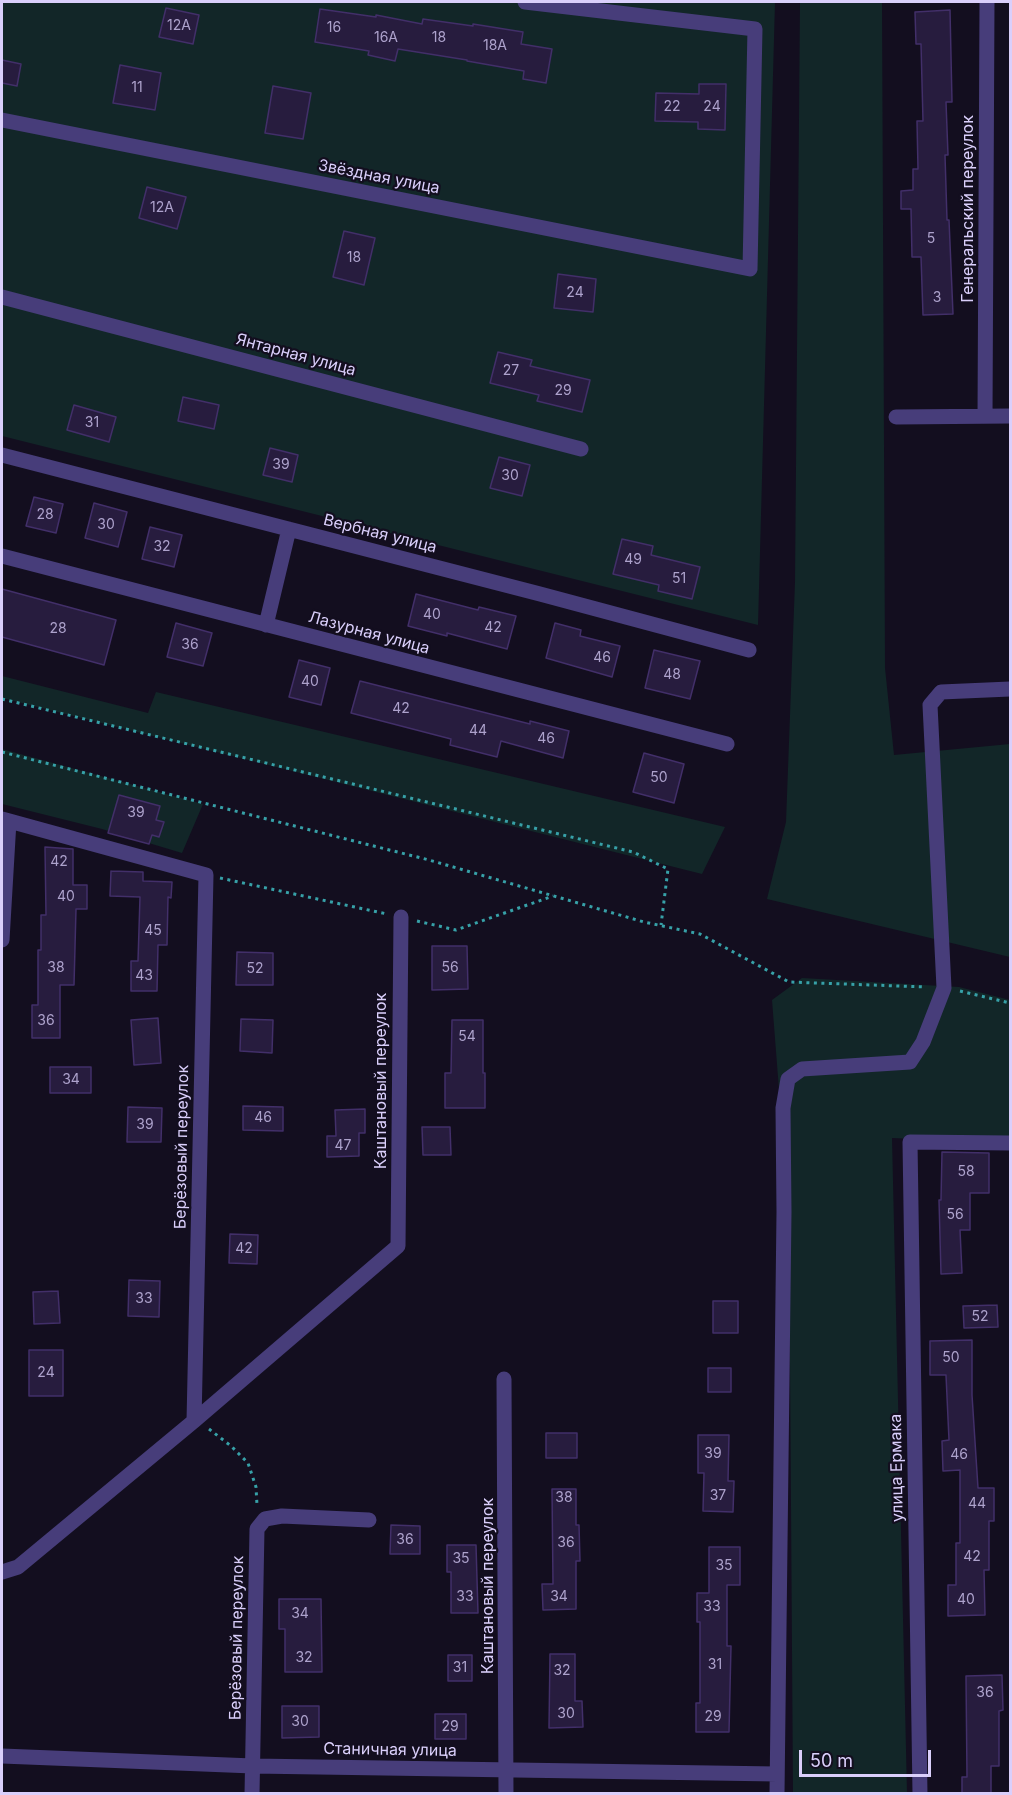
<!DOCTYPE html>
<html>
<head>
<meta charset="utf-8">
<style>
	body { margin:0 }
	#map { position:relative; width:1012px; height:1795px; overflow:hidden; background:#130e1f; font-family:Inter,sans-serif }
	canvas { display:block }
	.frame { position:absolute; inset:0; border:3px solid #dacffb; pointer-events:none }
	.scale { position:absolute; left:799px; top:1750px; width:132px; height:27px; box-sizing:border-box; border:3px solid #dacffb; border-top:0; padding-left:8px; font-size:18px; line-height:21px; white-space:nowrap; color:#dacffb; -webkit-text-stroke:4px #130e1f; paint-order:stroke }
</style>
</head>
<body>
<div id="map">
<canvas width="1012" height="1795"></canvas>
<div class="frame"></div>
<div class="scale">50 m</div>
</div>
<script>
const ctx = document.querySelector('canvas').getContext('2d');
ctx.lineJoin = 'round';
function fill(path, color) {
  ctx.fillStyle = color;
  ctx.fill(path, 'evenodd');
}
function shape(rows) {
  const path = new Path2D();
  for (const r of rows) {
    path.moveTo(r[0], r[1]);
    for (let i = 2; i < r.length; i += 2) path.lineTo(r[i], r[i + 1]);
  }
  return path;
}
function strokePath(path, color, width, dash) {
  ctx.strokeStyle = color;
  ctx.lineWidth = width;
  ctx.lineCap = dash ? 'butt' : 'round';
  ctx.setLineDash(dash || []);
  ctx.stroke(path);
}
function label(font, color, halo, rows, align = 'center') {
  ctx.font = font + ' Inter,sans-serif';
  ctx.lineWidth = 4.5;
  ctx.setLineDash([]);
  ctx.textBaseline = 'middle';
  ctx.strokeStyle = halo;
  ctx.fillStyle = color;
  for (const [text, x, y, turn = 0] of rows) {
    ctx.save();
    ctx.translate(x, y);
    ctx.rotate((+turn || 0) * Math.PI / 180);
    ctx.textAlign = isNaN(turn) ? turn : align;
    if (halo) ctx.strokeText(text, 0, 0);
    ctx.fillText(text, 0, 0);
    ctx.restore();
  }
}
const green = shape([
	[2,2,775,2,758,625,2,436],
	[800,2,882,2,885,668,894,755,1010,744,1010,957,767,899,786,822,795,582],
	[2,676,148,713,156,692,725,827,702,874,2,698],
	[2,749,203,804,182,853,102,829,2,804],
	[802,978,959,987,1010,1000,1010,1143,892,1138,907,1793,793,1793,789,1218,772,1000]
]);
const building = shape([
	[166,8,199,15,193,44,159,37,166,8],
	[320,9,376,17,376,15,422,24,423,19,473,26,473,24,523,32,521,44,552,49,546,83,523,79,524,71,467,61,467,60,398,49,395,61,368,55,369,51,315,42,320,9],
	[950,10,952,102,946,102,948,155,945,155,947,220,949,220,953,314,923,315,921,257,912,257,911,209,901,209,901,191,913,190,913,169,918,169,917,121,923,121,921,44,916,44,915,12,950,10],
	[2,60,21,64,17,86,2,83,2,60],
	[120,65,161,73,155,110,113,103,120,65],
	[699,84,726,84,725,130,698,129,698,122,655,121,656,93,699,94,699,84],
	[273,86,311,93,303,139,265,133,273,86],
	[147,187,186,197,177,229,139,218,147,187],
	[344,231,375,238,364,285,333,277,344,231],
	[558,274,596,279,593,312,554,308,558,274],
	[498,352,532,360,530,366,590,380,582,412,537,401,539,395,490,383,498,352],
	[183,397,219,405,214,429,178,421,183,397],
	[74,405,116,417,109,442,67,430,74,405],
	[270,448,298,455,292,482,263,475,270,448],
	[499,457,530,465,522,496,490,488,499,457],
	[34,497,63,504,56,533,26,526,34,497],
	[94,503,127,512,118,547,85,538,94,503],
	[150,527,182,535,174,567,142,559,150,527],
	[622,539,653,546,651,555,700,567,692,599,658,591,659,585,613,574,622,539],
	[2,589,116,620,104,665,2,637,2,589],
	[416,594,478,610,479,607,516,616,507,649,447,633,447,636,408,626,416,594],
	[176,623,212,633,203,666,167,657,176,623],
	[555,623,581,630,580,636,620,646,612,677,546,658,555,623],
	[654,650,700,661,690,699,645,688,654,650],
	[299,660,330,668,321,705,289,697,299,660],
	[360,681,530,724,530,721,569,731,563,758,501,741,497,757,450,745,451,739,351,713,360,681],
	[644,753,684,764,674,803,633,792,644,753],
	[119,795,160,806,156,820,164,822,159,837,152,835,149,844,108,833,119,795],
	[45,847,73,849,73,885,87,885,87,909,76,909,74,985,60,985,60,1038,32,1038,32,1005,38,1005,38,950,41,950,41,915,46,915,45,847],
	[111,871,143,872,143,881,172,882,171,898,168,897,167,945,158,945,157,991,131,991,131,961,138,961,140,897,110,896,111,871],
	[432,946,467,946,468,989,432,990,432,946],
	[237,952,273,953,273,985,236,985,237,952],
	[158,1018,161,1063,134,1065,131,1020,158,1018],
	[241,1019,273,1020,272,1053,240,1051,241,1019],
	[452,1020,483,1020,483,1073,485,1073,485,1108,445,1108,445,1073,451,1073,452,1020],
	[50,1067,91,1067,91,1093,50,1093,50,1067],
	[243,1106,283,1107,283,1131,243,1130,243,1106],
	[128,1107,162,1108,161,1142,127,1142,128,1107],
	[365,1109,365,1133,359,1133,359,1156,327,1157,327,1136,336,1136,335,1110,365,1109],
	[422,1127,450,1127,451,1155,423,1155,422,1127],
	[942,1152,989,1153,989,1193,970,1193,970,1230,960,1230,962,1273,941,1274,939,1200,941,1200,942,1152],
	[230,1234,258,1235,257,1264,229,1263,230,1234],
	[129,1280,160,1281,159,1317,128,1316,129,1280],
	[58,1291,60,1323,34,1324,33,1292,58,1291],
	[713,1301,738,1301,738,1333,713,1333,713,1301],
	[997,1305,998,1327,964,1328,963,1306,997,1305],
	[972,1340,972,1395,978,1488,994,1488,994,1521,989,1521,989,1570,984,1570,985,1615,948,1616,948,1585,956,1585,956,1543,960,1543,960,1470,943,1471,942,1441,949,1440,946,1375,930,1375,930,1341,972,1340],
	[29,1350,63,1350,63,1396,29,1396,29,1350],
	[708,1368,731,1368,731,1392,708,1392,708,1368],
	[546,1433,577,1433,577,1458,546,1458,546,1433],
	[698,1435,729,1435,728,1481,734,1481,733,1512,703,1511,704,1473,698,1473,698,1435],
	[552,1489,576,1489,576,1525,579,1525,580,1561,576,1561,576,1609,543,1610,542,1584,553,1584,552,1489],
	[391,1525,420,1526,420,1554,390,1554,391,1525],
	[447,1545,476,1545,478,1613,451,1613,451,1572,447,1572,447,1545],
	[709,1547,740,1547,740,1585,727,1585,727,1646,731,1646,729,1732,696,1732,696,1703,700,1703,700,1622,697,1622,697,1593,709,1593,709,1547],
	[279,1599,321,1599,322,1672,285,1672,285,1629,279,1629,279,1599],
	[550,1654,575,1654,575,1701,582,1701,583,1727,549,1728,550,1654],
	[448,1655,472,1655,472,1681,448,1681,448,1655],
	[1002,1675,1003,1710,999,1711,999,1766,991,1766,991,1794,962,1794,962,1777,967,1777,966,1676,1002,1675],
	[282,1706,319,1706,319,1737,282,1738,282,1706],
	[435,1714,466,1714,466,1739,435,1739,435,1714]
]);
const path = shape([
	[2,699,633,852,668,869,661,925],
	[2,752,429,860,644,922,700,934,789,982,926,987],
	[220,878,387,914],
	[417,921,456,930,553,896],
	[960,991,1010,1003],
	[209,1429,231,1446,248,1463,256,1487,257,1505]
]);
const minor = shape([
	[2,120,750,269,755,29,525,2],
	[2,297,581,449],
	[985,416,987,2],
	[896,417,1010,416],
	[2,455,540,594,749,650],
	[2,556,727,744],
	[266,625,289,529],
	[2,819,206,875,194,1421],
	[2,940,9,821],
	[504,1379,506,1794],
	[2,1572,18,1567,194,1421,398,1246,401,917],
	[2,1756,253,1766,777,1774],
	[252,1794,257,1529,265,1519,282,1516,369,1520],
	[777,1794,784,1212,783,1108,788,1079,802,1069,910,1062,923,1042,944,988,930,705,941,692,1010,689],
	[920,1794,910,1142,1010,1143]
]);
const numberNames = [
	["12А",179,26],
	["16",334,28],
	["16А",386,38],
	["18",439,38],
	["18А",495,46],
	["11",137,88],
	["22",672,107],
	["24",712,107],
	["12А",162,208],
	["5",931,239],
	["18",354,258],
	["24",575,293],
	["3",937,298],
	["27",511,371],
	["29",563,391],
	["31",92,423],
	["39",281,465],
	["30",510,476],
	["28",45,515],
	["30",106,525],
	["32",162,547],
	["49",633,560],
	["51",679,579],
	["40",432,615],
	["42",493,628],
	["28",58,629],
	["36",190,645],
	["46",602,658],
	["48",672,675],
	["40",310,682],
	["42",401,709],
	["44",478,731],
	["46",546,739],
	["50",659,778],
	["39",136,813],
	["42",59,862],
	["40",66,897],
	["45",153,931],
	["38",56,968],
	["56",450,968],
	["52",255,969],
	["43",144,976],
	["36",46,1021],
	["54",467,1037],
	["34",71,1080],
	["46",263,1118],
	["39",145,1125],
	["47",343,1146],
	["58",966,1172],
	["56",955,1215],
	["42",244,1249],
	["33",144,1299],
	["52",980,1317],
	["50",951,1358],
	["24",46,1373],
	["39",713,1454],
	["46",959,1455],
	["37",718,1496],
	["38",564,1498],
	["44",977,1504],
	["36",405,1540],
	["36",566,1543],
	["42",972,1557],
	["35",461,1559],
	["35",724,1566],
	["33",465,1597],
	["34",559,1597],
	["40",966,1600],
	["33",712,1607],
	["34",300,1614],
	["32",304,1658],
	["31",715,1665],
	["31",460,1668],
	["32",562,1671],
	["36",985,1693],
	["30",566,1714],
	["29",713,1717],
	["30",300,1722],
	["29",450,1727]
];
const streetNames = [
	["Звёздная улица",379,177,11],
	["Генеральский переулок",968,209,-90],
	["Янтарная улица",296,355,15],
	["Вербная улица",380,534,14],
	["Лазурная улица",369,633,15],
	["Каштановый переулок",381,1081,-90],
	["Берёзовый переулок",182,1147,-89],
	["улица Ермака",897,1468,-91],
	["Каштановый переулок",488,1586,-90],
	["Берёзовый переулок",237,1638,-89],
	["Станичная улица",390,1750,1]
];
fill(green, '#122628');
fill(building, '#271c3e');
strokePath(building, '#422f69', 1.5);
strokePath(path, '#37a1a8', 3, [3, 4.5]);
strokePath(minor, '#473d7a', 15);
label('14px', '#ada2cc', null, numberNames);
label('16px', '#dacffb', '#130e1f', streetNames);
</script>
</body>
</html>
